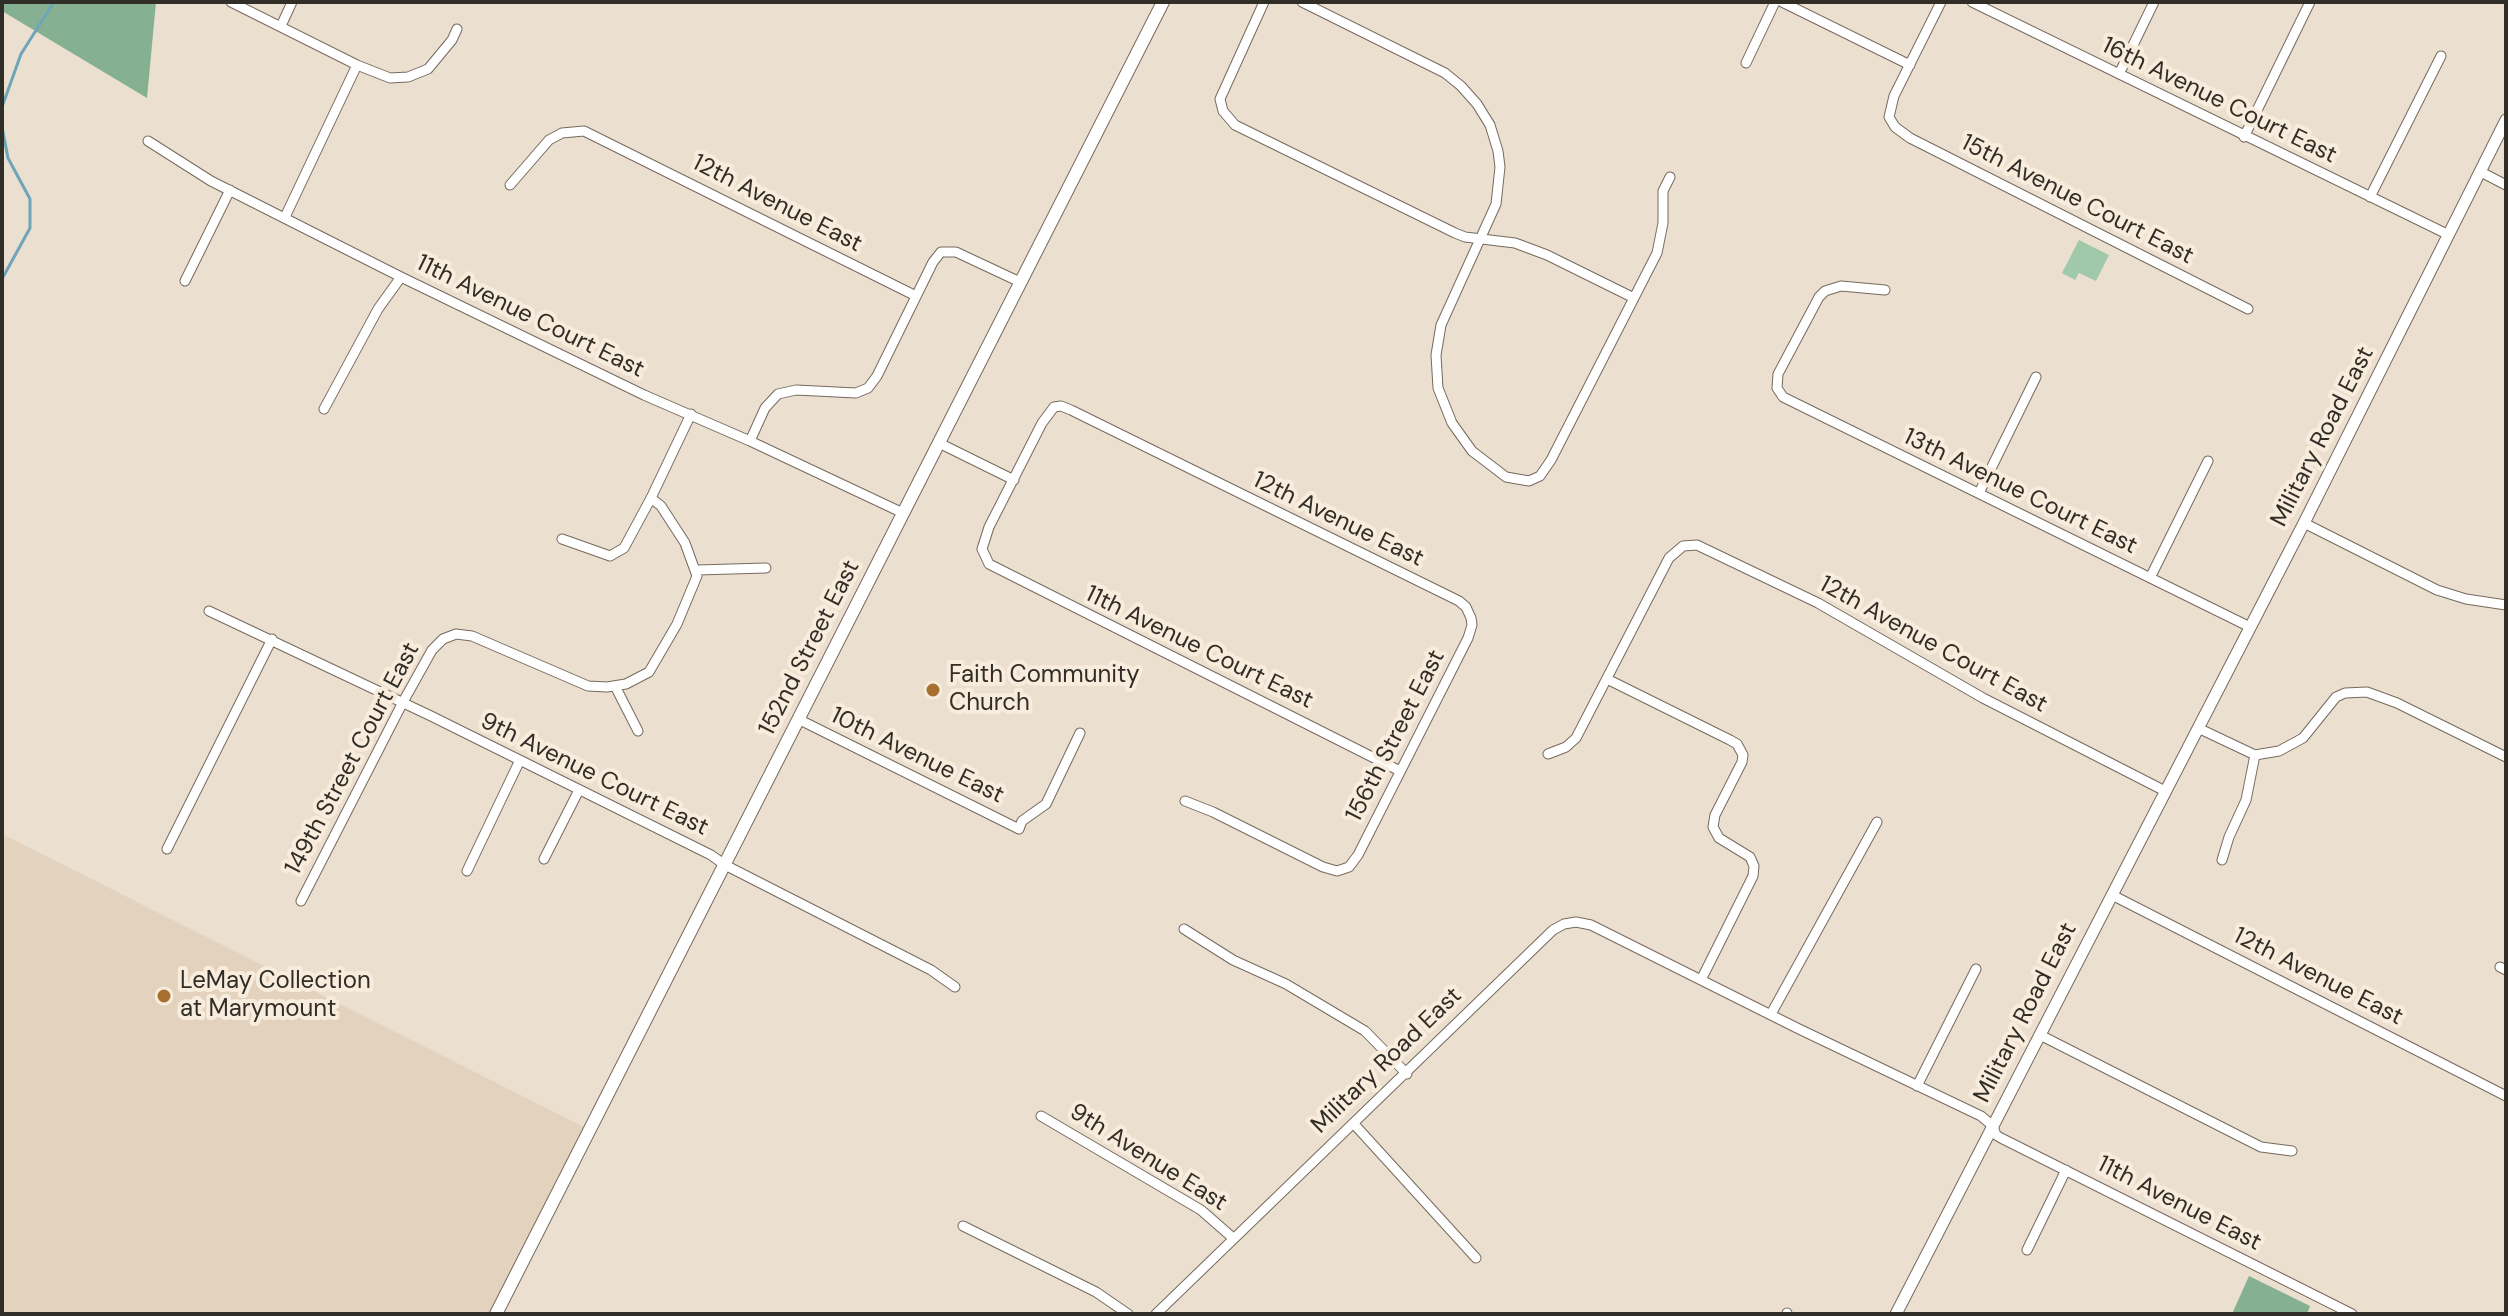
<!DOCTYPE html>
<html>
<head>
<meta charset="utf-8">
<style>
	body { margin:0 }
	#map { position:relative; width:2508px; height:1316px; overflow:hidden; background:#ebdfd0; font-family:"DM Sans",sans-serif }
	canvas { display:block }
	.frame { position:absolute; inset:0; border:4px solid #312d27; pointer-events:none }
</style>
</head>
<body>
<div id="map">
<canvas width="2508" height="1316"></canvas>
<div class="frame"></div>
</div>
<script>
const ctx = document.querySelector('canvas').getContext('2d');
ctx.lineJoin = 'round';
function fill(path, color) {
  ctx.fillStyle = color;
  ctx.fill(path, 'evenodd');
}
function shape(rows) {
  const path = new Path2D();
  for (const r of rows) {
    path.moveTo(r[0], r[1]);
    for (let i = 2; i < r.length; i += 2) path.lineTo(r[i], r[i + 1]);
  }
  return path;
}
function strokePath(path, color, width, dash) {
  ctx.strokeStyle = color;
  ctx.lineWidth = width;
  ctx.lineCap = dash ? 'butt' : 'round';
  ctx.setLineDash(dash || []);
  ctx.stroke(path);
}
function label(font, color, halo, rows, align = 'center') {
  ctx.font = font + ' "DM Sans",sans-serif';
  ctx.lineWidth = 8;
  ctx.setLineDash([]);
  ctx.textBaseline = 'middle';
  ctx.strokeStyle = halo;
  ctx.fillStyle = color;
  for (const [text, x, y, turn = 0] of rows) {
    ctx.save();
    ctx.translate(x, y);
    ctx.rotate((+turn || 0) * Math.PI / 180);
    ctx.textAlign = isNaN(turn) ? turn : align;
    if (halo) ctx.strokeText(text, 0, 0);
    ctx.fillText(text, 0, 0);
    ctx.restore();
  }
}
const built = shape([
	[2,834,590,1130,496,1314,2,1314]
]);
const green = shape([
	[2079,240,2109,255,2096,281,2079,273,2075,280,2062,273]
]);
const forest = shape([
	[2,2,156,2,147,98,2,11],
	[2249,1276,2310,1306,2307,1314,2232,1314]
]);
const stream = shape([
	[2,107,21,54,54,2],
	[2,127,8,158,30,199,30,228,2,279]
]);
const minor = shape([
	[231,2,357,65,390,78,408,77,428,69,452,40,457,29],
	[1264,2,1220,99,1223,111,1235,125,1455,233,1465,237,1515,243,1547,255,1634,298],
	[1302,2,1445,73,1461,86,1477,104,1490,125,1498,151,1500,167,1496,204,1441,325,1436,355,1438,388,1452,423,1472,451,1506,477,1529,481,1540,476,1551,460,1657,253,1663,223,1663,191,1670,177],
	[1782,2,1910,65],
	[1941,2,1894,96,1889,117,1895,127,1910,138,2248,309],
	[1972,2,2449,235],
	[281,26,292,2],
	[1746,63,1775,2],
	[2119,74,2154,2],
	[2244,137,2310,2],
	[148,141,211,181,401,277,644,395,750,441,903,513],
	[2481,172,2506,185],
	[510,185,549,140,562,133,584,131,916,296],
	[2370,197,2441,56],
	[285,217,357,65],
	[185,281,230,190],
	[1885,290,1841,286,1825,291,1819,297,1778,374,1777,388,1783,397,2250,627],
	[324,409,378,309,401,277],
	[750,441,765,408,778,394,796,390,856,393,868,388,877,376,933,262,941,252,956,252,1020,282],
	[939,443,1014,480],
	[1979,493,2036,377],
	[2304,523,2437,590,2466,599,2506,605],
	[562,539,610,556,624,548,651,498,691,414],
	[697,570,766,568],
	[2150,578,2208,461],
	[209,611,431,716,711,855,725,865,931,970,955,987],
	[1607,679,1730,740,1737,744,1743,755,1742,762,1715,815,1713,827,1719,838,1750,857,1754,866,1753,876,1701,980],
	[615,686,638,731],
	[798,719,1019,829,1022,821,1046,804,1080,733],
	[2198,728,2255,755,2279,751,2303,738,2336,697,2345,693,2367,692,2397,703,2506,757],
	[1548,754,1566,747,1576,738,1669,558,1683,546,1697,545,1818,603,1983,698,2165,791],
	[1185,801,1213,812,1323,867,1337,871,1349,867,1358,855,1468,638,1472,625,1471,618,1466,607,1459,601,1071,410,1061,406,1054,407,1042,423,989,527,982,549,989,564,1400,771],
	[167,849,272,639],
	[544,859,579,790],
	[2222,860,2229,837,2246,800,2255,755],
	[467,871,520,760],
	[2112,895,2506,1096],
	[301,901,403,702,432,650,443,639,456,634,472,636,588,686,607,687,626,684,649,672,677,624,697,576,685,543,661,506,651,498],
	[1184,929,1233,960,1286,984,1365,1031,1407,1074],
	[2500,967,2506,970],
	[1771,1014,1877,822],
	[2040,1035,2261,1147,2292,1151],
	[1917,1086,1976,969],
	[1041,1116,1201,1210,1233,1238],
	[1354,1124,1476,1258],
	[963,1226,1096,1292,1128,1314],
	[2027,1250,2066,1170],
	[1156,1314,1553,930,1564,924,1576,922,1591,925,1799,1029,1981,1116,1993,1126,1996,1135,2001,1138,2352,1314],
	[1787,1314,1787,1313]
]);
const tertiary = shape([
	[1896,1314,2304,523,2506,120]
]);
const secondary = shape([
	[496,1314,1163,2]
]);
const markers = [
	[933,690,8,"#a8702e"],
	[164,996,8,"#a8702e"]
];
const streetNames = [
	["16th Avenue Court East",2219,101,26],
	["15th Avenue Court East",2077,200,27],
	["12th Avenue East",777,204,27],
	["11th Avenue Court East",530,317,26],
	["Military Road East",2323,437,-63],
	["13th Avenue Court East",2020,492,26],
	["12th Avenue East",1338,520,26],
	["12th Avenue Court East",1933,645,29],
	["152nd Street East",810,648,-63],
	["11th Avenue Court East",1199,648,26],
	["156th Street East",1396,736,-63],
	["10th Avenue East",917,756,26],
	["149th Street Court East",353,759,-62],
	["9th Avenue Court East",594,775,26],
	["12th Avenue East",2318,977,27],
	["Military Road East",2026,1013,-63],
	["Military Road East",1387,1061,-44],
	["9th Avenue East",1148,1158,32],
	["11th Avenue East",2179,1204,27]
];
const poiNames = [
	["Faith Community",949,676],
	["Church",949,704],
	["LeMay Collection",180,982],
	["at Marymount",180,1010]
];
fill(built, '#e3d2bd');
fill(green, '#9fc9aa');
fill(forest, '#85b091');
strokePath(stream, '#6ea5b8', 3);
strokePath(minor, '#756a5d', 11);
strokePath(tertiary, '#756a5d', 13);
strokePath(secondary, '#756a5d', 14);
strokePath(minor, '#fff', 9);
strokePath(tertiary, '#fff', 11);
strokePath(secondary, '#fff', 12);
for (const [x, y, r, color] of markers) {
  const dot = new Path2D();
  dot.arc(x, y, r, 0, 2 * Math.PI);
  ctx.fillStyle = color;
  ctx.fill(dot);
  strokePath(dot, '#f8ecdd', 3);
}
label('24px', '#312d27', '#f8ecdd', streetNames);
label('24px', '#312d27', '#f8ecdd', poiNames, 'left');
</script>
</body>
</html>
